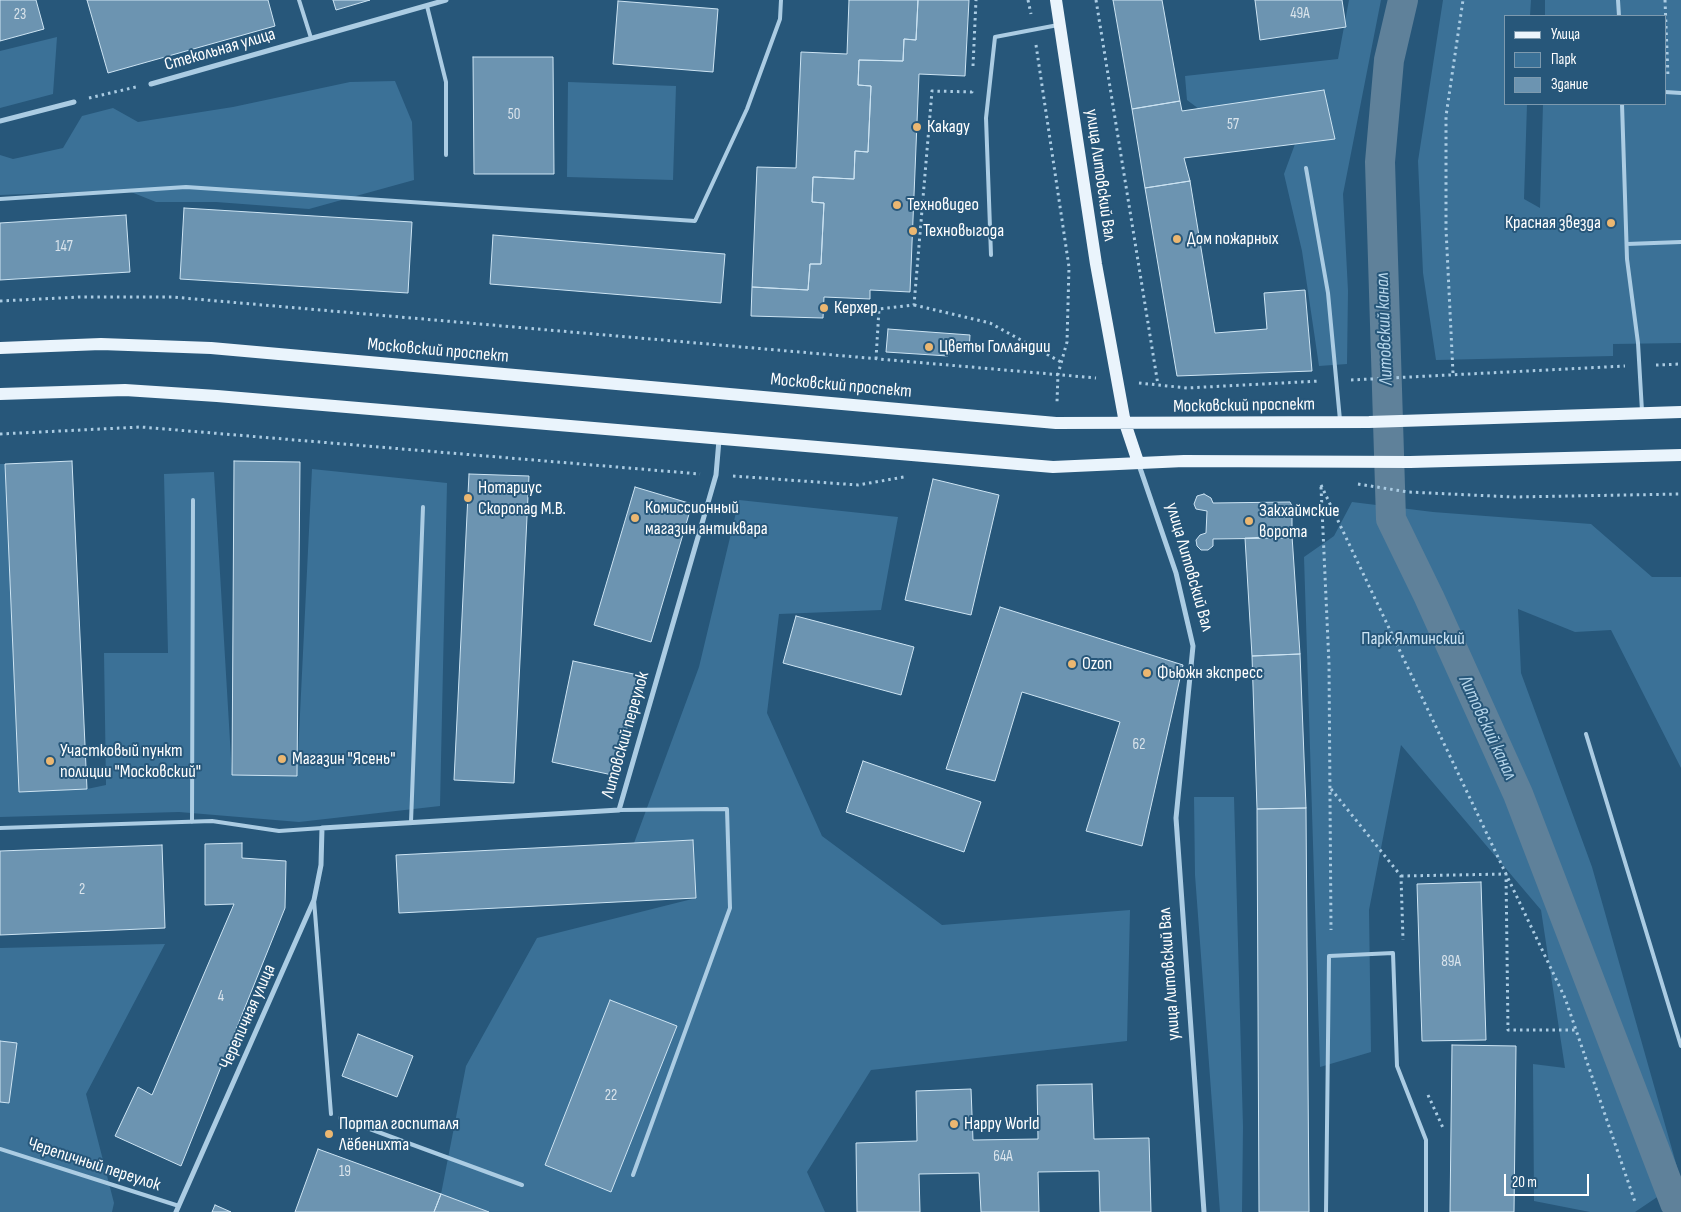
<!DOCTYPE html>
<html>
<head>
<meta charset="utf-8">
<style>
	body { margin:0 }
	#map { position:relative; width:1681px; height:1212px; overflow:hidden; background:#27577a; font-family:"Sofia Sans Condensed",sans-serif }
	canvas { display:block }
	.legend { position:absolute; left:1504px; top:15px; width:162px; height:90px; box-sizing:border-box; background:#27577a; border:1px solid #7d9aaf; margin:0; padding:6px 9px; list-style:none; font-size:15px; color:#fff }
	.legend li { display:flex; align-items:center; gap:10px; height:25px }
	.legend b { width:25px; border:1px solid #7d9aaf }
	.scale { position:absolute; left:1504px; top:1174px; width:85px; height:22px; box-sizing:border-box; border:2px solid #fff; border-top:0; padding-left:6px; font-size:15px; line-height:18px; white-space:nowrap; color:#fff; -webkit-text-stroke:4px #27577a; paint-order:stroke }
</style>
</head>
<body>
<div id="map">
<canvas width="1681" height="1212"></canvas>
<ul class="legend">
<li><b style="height:6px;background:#eaf4fc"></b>Улица</li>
<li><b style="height:14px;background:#3b7197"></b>Парк</li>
<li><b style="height:14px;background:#6c94b1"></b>Здание</li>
</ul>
<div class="scale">20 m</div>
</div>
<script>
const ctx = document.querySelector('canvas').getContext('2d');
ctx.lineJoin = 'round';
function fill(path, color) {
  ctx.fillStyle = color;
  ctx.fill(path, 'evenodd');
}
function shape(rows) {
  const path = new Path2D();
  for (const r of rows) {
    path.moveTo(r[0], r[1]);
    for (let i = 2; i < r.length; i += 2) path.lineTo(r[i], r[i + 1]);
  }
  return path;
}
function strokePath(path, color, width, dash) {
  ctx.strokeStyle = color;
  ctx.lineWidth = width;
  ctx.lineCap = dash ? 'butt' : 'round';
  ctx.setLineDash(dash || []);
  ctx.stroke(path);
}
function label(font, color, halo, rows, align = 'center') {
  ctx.font = font + ' "Sofia Sans Condensed",sans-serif';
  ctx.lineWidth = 4;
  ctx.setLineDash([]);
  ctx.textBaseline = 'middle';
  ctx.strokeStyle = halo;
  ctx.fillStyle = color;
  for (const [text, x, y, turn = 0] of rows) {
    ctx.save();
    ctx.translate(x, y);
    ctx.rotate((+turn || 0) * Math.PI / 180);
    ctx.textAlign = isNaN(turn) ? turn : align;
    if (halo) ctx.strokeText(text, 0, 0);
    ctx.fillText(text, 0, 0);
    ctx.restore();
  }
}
const green = shape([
	[1349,0,1381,0,1343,194,1348,291,1347,364,1319,366,1302,251,1284,174,1295,144,1335,139,1324,91,1199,109,1187,100,1185,76,1338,59],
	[1443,0,1531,0,1530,16,1505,16,1505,104,1527,104,1524,199,1540,208,1543,104,1665,104,1665,16,1545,16,1545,0,1681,0,1681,343,1613,344,1613,356,1436,360,1423,273,1418,161],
	[57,37,53,94,0,108,0,51],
	[395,81,412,122,414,180,309,209,216,202,156,202,126,190,0,195,0,155,13,159,63,148,82,116,113,108,138,122,233,107,350,82],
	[568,82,676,86,673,180,567,177],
	[0,464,5,464,19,792,87,789,106,785,104,653,168,653,164,474,214,472,232,775,297,775,312,469,447,483,440,806,299,822,179,812,0,817],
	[739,500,898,517,881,610,779,614,767,713,822,836,942,925,1130,910,1127,1041,871,1070,807,1172,825,1212,489,1212,441,1194,466,1066,537,938,696,898,693,840,634,843,699,667],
	[1352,502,1433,512,1591,524,1652,577,1681,577,1681,768,1611,630,1575,632,1518,609,1521,673,1592,867,1681,1181,1635,1212,1590,1212,1534,1201,1533,1064,1565,1068,1541,910,1401,745,1369,910,1371,1052,1320,1067,1304,557,1334,536],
	[1194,797,1234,797,1243,1127,1242,1212,1220,1212,1195,875],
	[165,944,86,1094,114,1203,112,1212,0,1212,0,948]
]);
const canal = shape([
	[1403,0,1389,60,1380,162,1391,519,1429,597,1518,794,1675,1203]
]);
const building = shape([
	[0,0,36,0,44,29,0,41,0,0],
	[87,0,268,0,275,26,108,73,87,0],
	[333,0,370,0,336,10,333,0],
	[849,0,918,0,916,40,904,39,903,61,859,60,858,85,871,86,868,152,855,151,854,179,813,177,812,202,824,203,821,264,810,264,808,290,752,287,757,167,796,168,801,52,847,54,849,0],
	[918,0,969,0,965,76,919,74,910,292,870,290,870,299,824,297,823,318,751,316,752,287,808,290,810,264,821,264,824,203,812,202,813,177,854,179,855,151,868,152,871,86,858,85,859,60,903,61,904,39,916,40,918,0],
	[1113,0,1162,0,1180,101,1132,109,1113,0],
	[1255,0,1342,0,1346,27,1260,40,1255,0],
	[618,1,718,9,713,72,613,64,618,1],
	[473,57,553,57,554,174,474,174,473,57],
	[1324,90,1335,139,1184,158,1190,181,1145,188,1132,109,1180,101,1182,111,1324,90],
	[1190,181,1215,333,1267,329,1264,293,1305,290,1312,371,1177,376,1145,188,1190,181],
	[184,208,412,222,408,293,180,279,184,208],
	[126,215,130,272,0,280,0,223,126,215],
	[493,235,725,254,721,303,490,284,493,235],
	[888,329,970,335,969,350,952,349,948,356,886,352,888,329],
	[72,461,87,789,19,792,5,464,72,461],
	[234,461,300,462,297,776,232,775,234,461],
	[469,474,529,476,514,783,454,780,469,474],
	[933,479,999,495,971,615,905,600,933,479],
	[635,487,692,504,651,642,594,625,635,487],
	[1204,494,1211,498,1213,503,1290,502,1292,506,1292,536,1289,538,1213,539,1213,546,1208,550,1201,550,1197,546,1196,540,1200,535,1206,533,1207,511,1196,509,1194,504,1197,496,1204,494],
	[1292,536,1300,654,1252,656,1245,538,1292,536],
	[1000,607,1183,665,1142,846,1086,831,1120,722,1022,692,995,781,946,769,1000,607],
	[796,616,914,647,901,695,783,663,796,616],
	[1300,654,1306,808,1257,809,1252,656,1300,654],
	[573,661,638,675,617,776,552,762,573,661],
	[863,761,981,802,964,852,846,812,863,761],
	[1306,808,1309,1212,1259,1212,1257,809,1306,808],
	[693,840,696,898,399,913,396,855,693,840],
	[242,843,242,858,286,861,285,908,181,1166,115,1136,138,1087,152,1095,234,904,205,905,205,844,242,843],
	[162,845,165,928,0,935,0,851,162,845],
	[1481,882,1486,1040,1422,1041,1417,884,1481,882],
	[610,1000,677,1026,611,1192,545,1165,610,1000],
	[358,1034,413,1056,397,1097,342,1076,358,1034],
	[0,1041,17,1043,9,1103,0,1102,0,1041],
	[1452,1045,1516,1046,1514,1212,1450,1212,1452,1045],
	[1092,1084,1094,1139,1149,1138,1151,1212,1100,1212,1099,1171,1038,1172,1039,1212,981,1212,979,1173,919,1174,920,1212,857,1212,856,1143,917,1141,916,1091,971,1089,973,1140,1038,1139,1037,1085,1092,1084],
	[318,1149,441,1194,434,1212,295,1212,318,1149],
	[441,1194,489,1212,434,1212,441,1194],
	[215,1205,231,1212,212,1212,215,1205]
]);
const path = shape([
	[1028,0,1031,14],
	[1096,0,1158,385],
	[1665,0,1668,77],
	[1036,45,1069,267,1067,342,1058,374,1057,402],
	[973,66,976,0],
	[89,98,136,87],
	[0,301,80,297,172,297,1096,378],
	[914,305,990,323,1061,362],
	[876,359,879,309,914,305,932,91,972,92,972,89],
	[1656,365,1681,364],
	[1453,373,1446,229,1446,116,1463,0],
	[1351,380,1625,366],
	[1139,383,1187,388,1320,381],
	[0,434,141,427,700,474],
	[733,476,858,485,904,477],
	[1358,484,1408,492,1514,497,1681,494],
	[1321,485,1565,998,1635,1202],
	[1321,487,1329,664,1331,930],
	[1331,789,1401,876,1403,940],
	[1401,876,1506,874,1508,1030,1576,1030],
	[1428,1095,1444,1130]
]);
const service = shape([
	[299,0,311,38],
	[1618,0,1619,16],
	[427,6,446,82,446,155],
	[1665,92,1681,93],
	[1622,104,1627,259,1638,343,1642,411],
	[1306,168,1328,293,1340,420],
	[0,199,186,187,695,221,747,109,780,19,781,0],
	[1627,244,1681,242],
	[991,255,986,118,995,37,1058,25],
	[1586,734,1681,1046],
	[619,810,727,809,730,908,633,1175],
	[192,822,193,500],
	[411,822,423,507],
	[0,828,212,821,279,831,322,828],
	[314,900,331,1114],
	[340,1118,522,1185],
	[0,1149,179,1206],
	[1326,1212,1329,956,1393,953,1397,1066,1426,1140,1426,1212]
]);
const minor = shape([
	[151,84,446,0],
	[0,121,74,102],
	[1139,465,1176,573,1193,646,1176,818,1204,1212],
	[176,1212,314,900,321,865,322,828,619,810,716,475,719,440]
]);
const primary = shape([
	[1056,0,1096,264,1125,423,1138,462],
	[0,348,101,344,211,348,1056,423,1369,422,1681,412],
	[0,394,125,390,217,396,1053,467,1184,461,1410,462,1681,455]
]);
const markers = [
	[917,127,5,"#ebb771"],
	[897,205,5,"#ebb771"],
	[1611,223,5,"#ebb771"],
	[913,231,5,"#ebb771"],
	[1177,239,5,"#ebb771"],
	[824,308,5,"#ebb771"],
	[929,347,5,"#ebb771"],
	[468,498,5,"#ebb771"],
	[635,518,5,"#ebb771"],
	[1249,521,5,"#ebb771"],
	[1072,664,5,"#ebb771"],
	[1147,673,5,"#ebb771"],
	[282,759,5,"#ebb771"],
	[50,761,5,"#ebb771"],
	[954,1124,5,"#ebb771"],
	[329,1134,5,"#ebb771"]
];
const numberNames = [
	["49А",1300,14],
	["23",20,15],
	["50",514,115],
	["57",1233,125],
	["147",64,247],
	["62",1139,745],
	["2",82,890],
	["89А",1451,962],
	["4",221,997],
	["22",611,1096],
	["64А",1003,1157],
	["19",345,1172]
];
const streetNames = [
	["Стекольная улица",220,50,-16],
	["улица Литовский Вал",1100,175,82],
	["Московский проспект",438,351,5],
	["Московский проспект",841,386,5],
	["Московский проспект",1244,406,-1],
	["улица Литовский Вал",1189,567,74],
	["Литовский переулок",626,735,-74],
	["улица Литовский Вал",1170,974,-94],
	["Черепичная улица",248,1017,-66],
	["Черепичный переулок",94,1165,18]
];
const poiNames = [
	["Какаду",927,127],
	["Техновидео",907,205],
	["Красная звезда",1601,223,"right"],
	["Техновыгода",923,231],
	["Дом пожарных",1187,239],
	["Керхер",834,308],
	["Цветы Голландии",939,347],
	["Нотариус",478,488],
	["Скоропад М.В.",478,509],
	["Комиссионный",645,508],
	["магазин антиквара",645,529],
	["Закхаймские",1259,511],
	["ворота",1259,532],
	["Ozon",1082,664],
	["Фьюжн экспресс",1157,673],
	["Участковый пункт",60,751],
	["полиции \"Московский\"",60,772],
	["Магазин \"Ясень\"",292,759],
	["Портал госпиталя",339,1124],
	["Лёбенихта",339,1145],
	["Happy World",964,1124]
];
const parkNames = [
	["Парк Ялтинский",1413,639]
];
const waterNames = [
	["Литовский канал",1385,329,-92],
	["Литовский канал",1487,728,65]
];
fill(green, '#3b7197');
strokePath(canal, '#5f819a', 30);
fill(building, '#6c94b1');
strokePath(building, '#cde4f3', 1);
strokePath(path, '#abcce3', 3, [2.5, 4]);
strokePath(service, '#abcce3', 4);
strokePath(minor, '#abcce3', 5);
strokePath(primary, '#eaf4fc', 12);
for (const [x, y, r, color] of markers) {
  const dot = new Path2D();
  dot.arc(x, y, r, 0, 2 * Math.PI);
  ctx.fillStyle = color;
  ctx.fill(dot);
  strokePath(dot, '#27577a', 2);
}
label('15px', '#dae4ec', null, numberNames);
label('18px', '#fff', '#27577a', streetNames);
label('18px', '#fff', '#27577a', poiNames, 'left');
label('18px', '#cde4f3', '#27577a', parkNames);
label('italic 19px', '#b6d6eb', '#27577a', waterNames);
</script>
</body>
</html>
